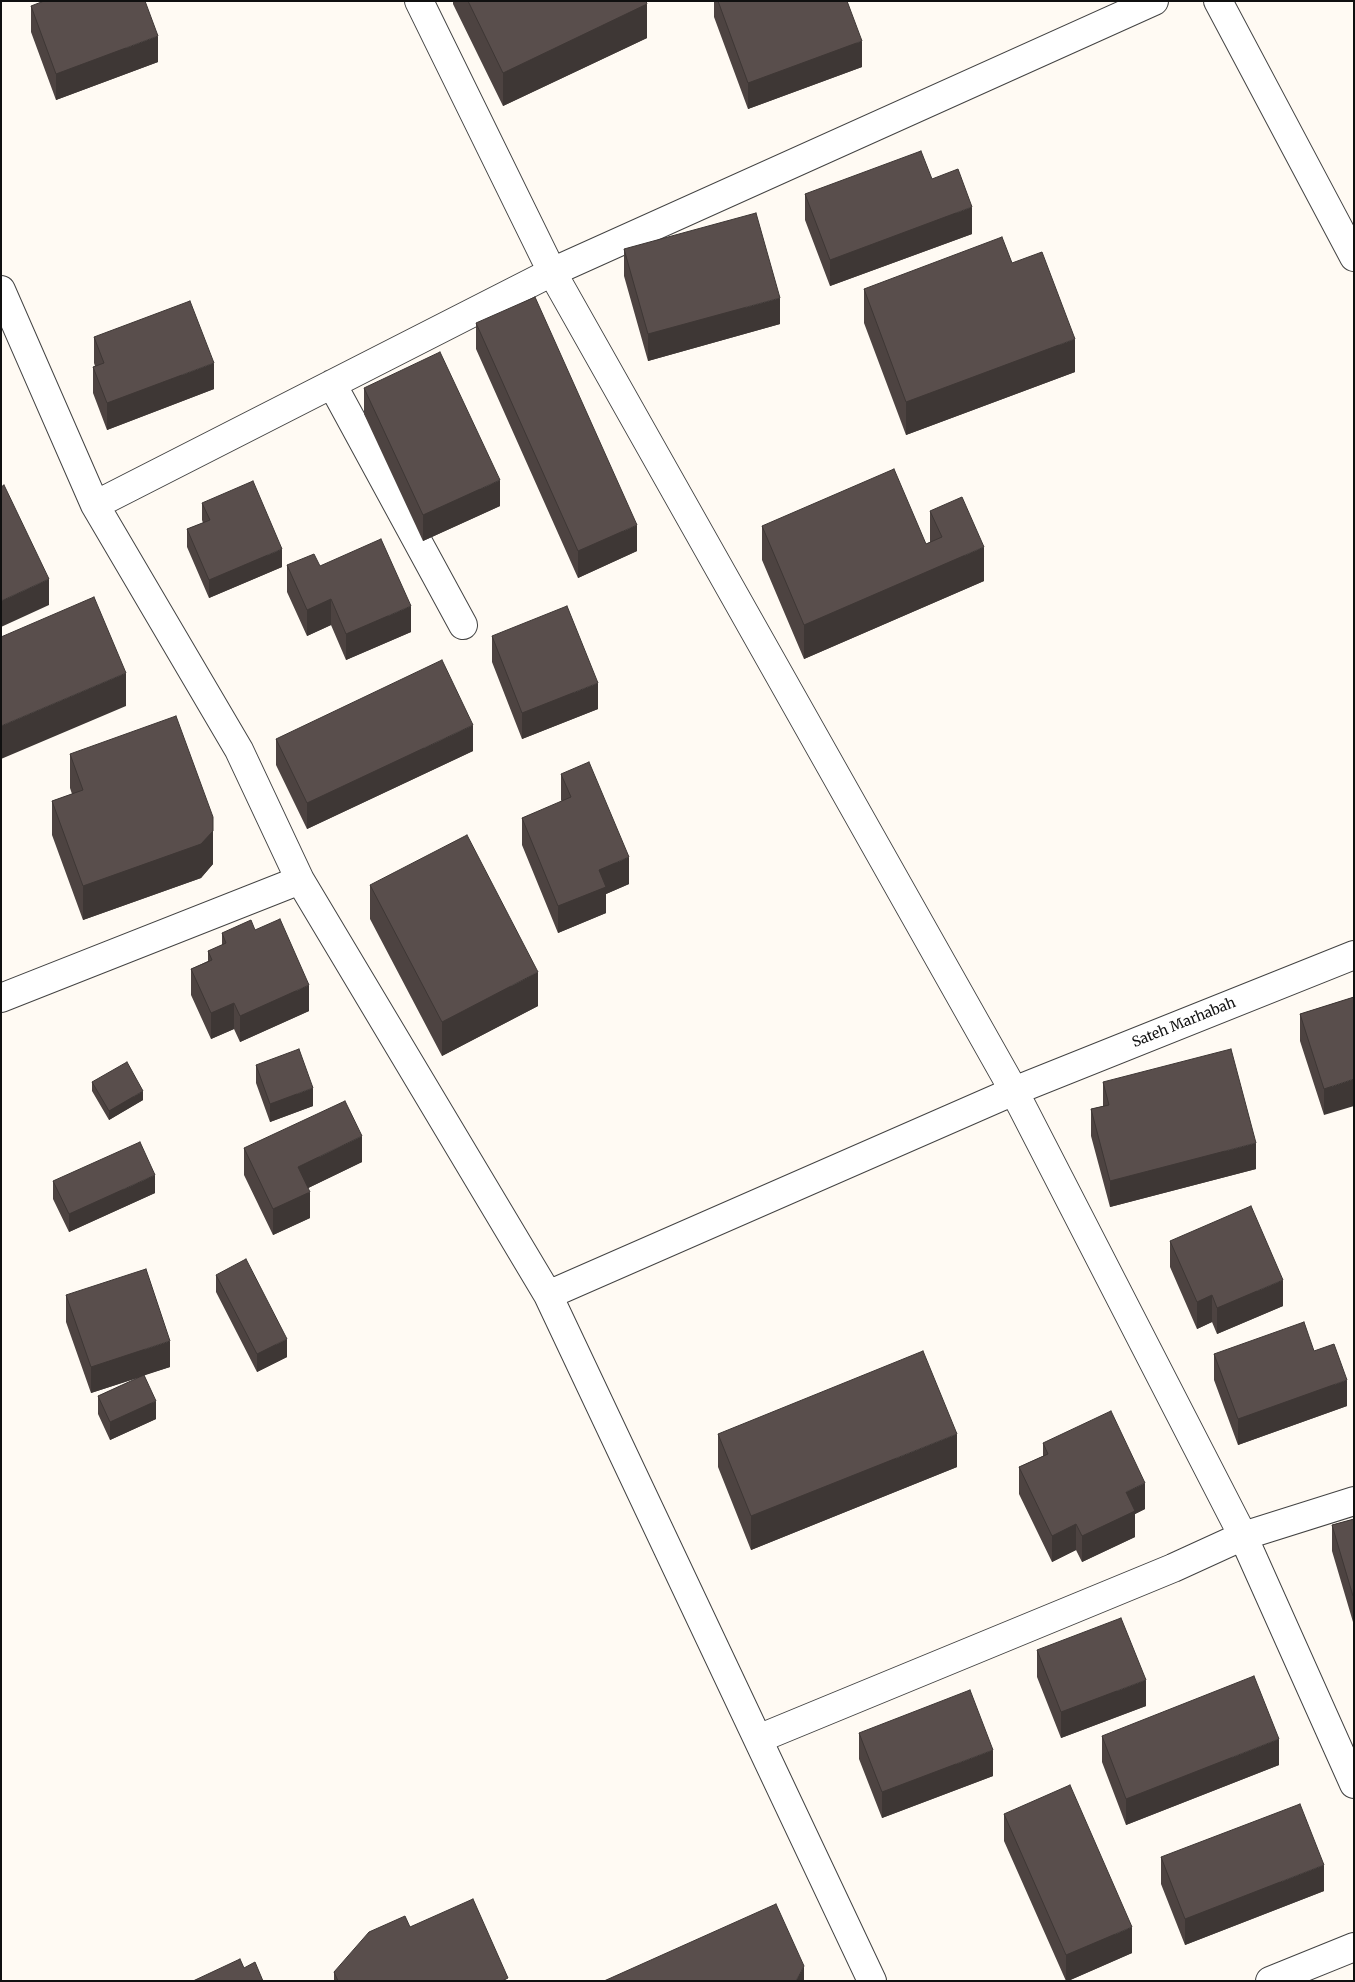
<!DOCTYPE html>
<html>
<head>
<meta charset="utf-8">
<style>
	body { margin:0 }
	#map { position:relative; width:1355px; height:1982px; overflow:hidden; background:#fffaf3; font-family:Merriweather,serif }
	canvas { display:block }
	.frame { position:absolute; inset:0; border:2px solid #101010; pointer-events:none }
</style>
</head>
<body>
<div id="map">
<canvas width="1355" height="1982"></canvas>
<div class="frame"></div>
</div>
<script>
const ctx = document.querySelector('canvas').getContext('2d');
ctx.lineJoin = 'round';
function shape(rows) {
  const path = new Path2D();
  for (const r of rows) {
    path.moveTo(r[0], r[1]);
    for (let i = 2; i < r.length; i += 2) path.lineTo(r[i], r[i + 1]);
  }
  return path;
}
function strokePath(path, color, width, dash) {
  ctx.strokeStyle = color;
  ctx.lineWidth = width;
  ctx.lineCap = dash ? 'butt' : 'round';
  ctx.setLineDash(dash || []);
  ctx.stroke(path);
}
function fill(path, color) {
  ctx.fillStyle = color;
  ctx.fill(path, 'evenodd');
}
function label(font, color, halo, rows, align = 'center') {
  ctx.font = font + ' Merriweather,serif';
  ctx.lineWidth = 5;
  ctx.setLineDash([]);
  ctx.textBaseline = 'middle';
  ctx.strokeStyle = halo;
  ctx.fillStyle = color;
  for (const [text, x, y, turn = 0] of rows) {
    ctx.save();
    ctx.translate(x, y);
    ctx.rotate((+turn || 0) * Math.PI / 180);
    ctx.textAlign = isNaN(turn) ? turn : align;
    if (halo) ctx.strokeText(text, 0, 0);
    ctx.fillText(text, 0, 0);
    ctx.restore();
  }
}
const minor = shape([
	[419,1,552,272,1014,1091,1243,1536,1354,1784],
	[1218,1,1354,257],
	[1,290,95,505,239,750,300,880,548,1295,872,1981],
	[332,384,463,625],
	[95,505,552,272,1154,1],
	[1,998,300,880],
	[548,1295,1014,1091,1354,955],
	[758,1739,1173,1568,1243,1536,1354,1501],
	[1270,1981,1354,1947]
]);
const wall = shape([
	[453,1,646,1,647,38,503,106,453,4],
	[714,1,847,1,862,67,748,109,714,17],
	[31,6,158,62,56,100,31,32],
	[932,179,972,234,830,286,805,220,805,194],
	[624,249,780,324,648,361,624,276],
	[1012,263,1075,372,906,435,864,323,864,289],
	[476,323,637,551,578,578,476,349],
	[94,337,214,389,107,430,93,393,93,367,95,366,94,363],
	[364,388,500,506,423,541,364,414],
	[202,503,282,567,209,598,187,547,187,529,203,523,202,520],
	[930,511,984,581,804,659,762,560,762,526,926,544,930,542],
	[287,565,320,566,411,632,346,660,331,625,307,636,287,592],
	[492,636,598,709,522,739,492,662],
	[276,739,473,751,307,829,276,765],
	[70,754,213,864,201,878,83,920,52,835,52,801,72,794,70,788],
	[561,774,629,884,606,894,606,913,558,933,522,845,522,818,562,802,561,800],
	[370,885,538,1006,442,1056,370,919],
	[255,930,309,1011,240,1042,234,1029,211,1039,191,995,191,969,208,961,208,951,222,945,222,933],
	[1354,997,1324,1115,1300,1041,1300,1014],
	[256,1065,313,1106,270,1122,256,1083],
	[92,1082,143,1100,109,1120,92,1091],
	[1103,1082,1256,1169,1110,1207,1091,1136,1091,1109,1103,1106],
	[244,1148,362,1162,308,1188,310,1218,273,1235,244,1175],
	[53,1181,155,1193,69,1232,53,1199],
	[1170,1241,1283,1306,1217,1334,1212,1322,1197,1329,1170,1267],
	[216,1275,287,1357,257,1372,216,1292],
	[66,1295,170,1367,144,1375,156,1419,110,1440,98,1414,98,1396,144,1376,91,1393,66,1322],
	[1314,1351,1347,1406,1238,1445,1214,1380,1214,1354],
	[718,1434,957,1467,751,1550,718,1467],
	[1043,1443,1145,1509,1135,1514,1135,1537,1082,1562,1076,1550,1052,1562,1019,1494,1019,1467,1043,1456],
	[1354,1519,1353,1622,1332,1551,1332,1525],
	[1037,1650,1146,1706,1061,1738,1037,1677],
	[859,1733,993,1776,882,1818,859,1759],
	[1102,1736,1279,1765,1126,1825,1102,1762],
	[1004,1814,1132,1953,1068,1981,1066,1981,1004,1841],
	[1161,1857,1324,1891,1185,1945,1161,1884],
	[410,1927,508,1981,334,1981,334,1972]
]);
const shadedWall = shape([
	[647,4,647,38,503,106,503,73],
	[158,36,158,62,56,100,56,74],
	[862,41,862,67,748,109,748,83],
	[972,207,972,234,830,286,830,260],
	[780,298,780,324,648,361,648,334],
	[1075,339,1075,372,906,435,906,402],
	[214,363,214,389,107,430,107,403],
	[500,480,500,506,423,541,423,515],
	[637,525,637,551,578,578,578,551],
	[984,547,984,581,804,659,804,625],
	[282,549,282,567,209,598,209,580],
	[49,579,49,605,1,627,1,601],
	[331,599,331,625,307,636,307,610],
	[411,606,411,632,346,660,346,634],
	[126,673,126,706,1,759,1,726],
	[598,683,598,709,522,739,522,713],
	[473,725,473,751,307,829,307,803],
	[213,831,213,864,201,878,83,920,83,886],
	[629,857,629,884,606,894,606,913,558,933,558,906,599,870],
	[538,972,538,1006,442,1056,442,1022],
	[309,985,309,1011,240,1042,240,1016],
	[234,1003,234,1029,211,1039,211,1013],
	[1354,1079,1354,1106,1324,1115,1324,1089],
	[313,1088,313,1106,270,1122,270,1104],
	[143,1091,143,1100,109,1120,109,1111],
	[362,1136,362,1162,298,1193,298,1167],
	[1256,1143,1256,1169,1110,1207,1110,1181],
	[155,1175,155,1193,69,1232,69,1214],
	[310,1192,310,1218,273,1235,273,1209],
	[1283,1280,1283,1306,1217,1334,1217,1308],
	[1212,1295,1212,1322,1197,1329,1197,1302],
	[287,1339,287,1357,257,1372,257,1354],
	[170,1341,170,1367,91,1393,91,1367],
	[1347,1380,1347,1406,1238,1445,1238,1419],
	[156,1401,156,1419,110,1440,110,1422],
	[957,1434,957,1467,751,1550,751,1516],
	[1145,1483,1145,1509,1135,1514,1135,1537,1082,1562,1082,1536,1126,1492],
	[1076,1524,1076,1550,1052,1562,1052,1536],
	[1353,1596,1354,1596,1353,1622],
	[1146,1680,1146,1706,1061,1738,1061,1712],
	[1279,1739,1279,1765,1126,1825,1126,1799],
	[993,1750,993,1776,882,1818,882,1792],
	[1324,1865,1324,1891,1185,1945,1185,1919],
	[1132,1927,1132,1953,1068,1981,1066,1981,1066,1955],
	[804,1966,804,1981,796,1981]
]);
const building = shape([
	[44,1,145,1,158,36,56,74,31,6,44,1],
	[468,1,646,1,647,4,503,73,468,1],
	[718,1,847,1,862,41,748,83,718,1],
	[921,151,932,179,958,169,972,207,830,260,805,194,921,151],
	[756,213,780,298,648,334,624,249,756,213],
	[1002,237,1012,263,1042,252,1075,339,906,402,864,289,1002,237],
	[535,297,637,525,578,551,476,323,535,297],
	[190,301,214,363,107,403,93,367,104,363,94,337,190,301],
	[440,352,500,480,423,515,364,388,440,352],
	[894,469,926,544,942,537,930,511,962,497,984,547,804,625,762,526,894,469],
	[253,481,282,549,209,580,187,529,210,520,202,503,253,481],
	[4,485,49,579,1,601,1,487,4,485],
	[381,539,411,606,346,634,331,599,307,610,287,565,314,554,320,566,381,539],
	[94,597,126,673,1,726,1,637,94,597],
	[567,606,598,683,522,713,492,636,567,606],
	[442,660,473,725,307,803,276,739,442,660],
	[176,716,213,817,213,831,201,844,83,886,52,801,83,790,70,754,176,716],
	[589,762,629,857,599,870,606,887,558,906,522,818,571,797,561,774,589,762],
	[467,835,538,972,442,1022,370,885,467,835],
	[280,919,309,985,240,1016,234,1003,211,1013,191,969,212,960,208,951,226,943,222,933,251,920,255,930,280,919],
	[1354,997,1354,1079,1324,1089,1300,1014,1354,997],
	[299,1049,313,1088,270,1104,256,1065,299,1049],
	[1231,1049,1256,1143,1110,1181,1091,1109,1109,1105,1103,1082,1231,1049],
	[127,1062,143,1091,109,1111,92,1082,127,1062],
	[345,1101,362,1136,298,1167,310,1192,273,1209,244,1148,345,1101],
	[140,1142,155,1175,69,1214,53,1181,140,1142],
	[1251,1206,1283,1280,1217,1308,1212,1295,1197,1302,1170,1241,1251,1206],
	[246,1259,287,1339,257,1354,216,1275,246,1259],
	[146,1269,170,1341,91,1367,66,1295,146,1269],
	[1304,1322,1314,1351,1334,1344,1347,1380,1238,1419,1214,1354,1304,1322],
	[923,1351,957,1434,751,1516,718,1434,923,1351],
	[144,1375,156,1401,110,1422,98,1396,144,1375],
	[1111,1411,1145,1483,1126,1492,1135,1511,1082,1536,1076,1524,1052,1536,1019,1467,1048,1454,1043,1443,1111,1411],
	[1354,1519,1354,1596,1353,1596,1332,1525,1354,1519],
	[1121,1618,1146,1680,1061,1712,1037,1650,1121,1618],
	[1254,1676,1279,1739,1126,1799,1102,1736,1254,1676],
	[970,1690,993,1750,882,1792,859,1733,970,1690],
	[1070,1785,1132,1927,1066,1955,1004,1814,1070,1785],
	[1300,1804,1324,1865,1185,1919,1161,1857,1300,1804],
	[473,1899,508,1978,502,1981,338,1981,334,1972,369,1932,405,1916,410,1927,473,1899],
	[776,1904,804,1966,796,1981,604,1981,776,1904],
	[240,1959,244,1968,255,1962,263,1981,193,1981,240,1959]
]);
const streetNames = [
	["Sateh Marhabah",1184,1023,-22]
];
strokePath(minor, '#434343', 30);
strokePath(minor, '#fff', 28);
fill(wall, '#4d4341');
fill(shadedWall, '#3e3735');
fill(building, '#594e4c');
strokePath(building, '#3e3735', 1);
label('14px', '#101010', '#fff', streetNames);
</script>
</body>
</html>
